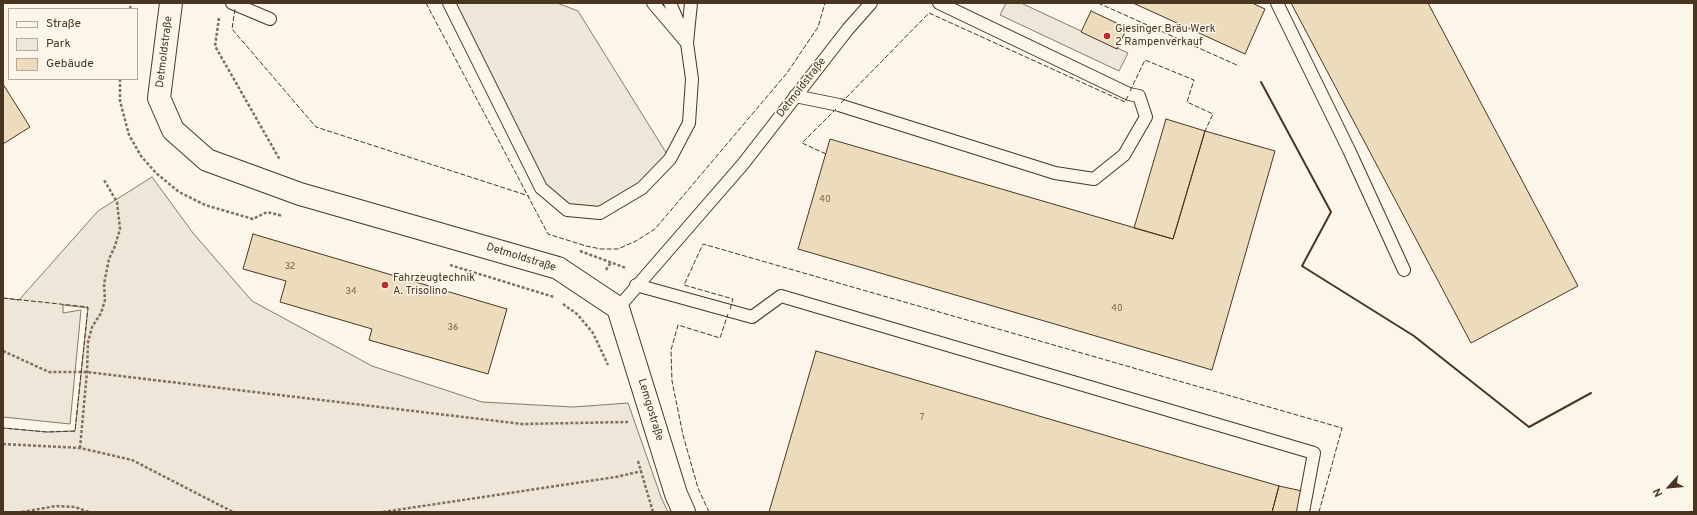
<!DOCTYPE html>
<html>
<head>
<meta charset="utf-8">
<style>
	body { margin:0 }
	#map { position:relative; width:1697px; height:515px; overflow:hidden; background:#fbf6e9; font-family:Overpass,sans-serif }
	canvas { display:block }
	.frame { position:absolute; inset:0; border:4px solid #4a3520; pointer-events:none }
	.legend { position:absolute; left:8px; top:8px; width:130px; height:72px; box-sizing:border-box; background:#fbf6e9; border:1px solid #b4a999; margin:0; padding:5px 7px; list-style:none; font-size:12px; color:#4a3520 }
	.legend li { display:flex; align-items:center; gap:8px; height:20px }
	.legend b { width:20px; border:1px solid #b4a999 }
	.north { position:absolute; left:1649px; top:467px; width:40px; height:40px; -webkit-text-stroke:3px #fbf6e9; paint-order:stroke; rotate:243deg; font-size:11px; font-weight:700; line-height:16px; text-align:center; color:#4a3520 }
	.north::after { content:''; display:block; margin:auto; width:14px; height:18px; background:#4a3520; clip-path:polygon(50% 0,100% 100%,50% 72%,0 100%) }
</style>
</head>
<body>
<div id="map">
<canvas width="1697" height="515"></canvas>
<div class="frame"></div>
<ul class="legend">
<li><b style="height:5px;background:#fbf6e9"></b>Straße</li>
<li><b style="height:11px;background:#ede6d9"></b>Park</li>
<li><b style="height:11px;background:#ecdcbc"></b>Gebäude</li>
</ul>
<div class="north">N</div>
</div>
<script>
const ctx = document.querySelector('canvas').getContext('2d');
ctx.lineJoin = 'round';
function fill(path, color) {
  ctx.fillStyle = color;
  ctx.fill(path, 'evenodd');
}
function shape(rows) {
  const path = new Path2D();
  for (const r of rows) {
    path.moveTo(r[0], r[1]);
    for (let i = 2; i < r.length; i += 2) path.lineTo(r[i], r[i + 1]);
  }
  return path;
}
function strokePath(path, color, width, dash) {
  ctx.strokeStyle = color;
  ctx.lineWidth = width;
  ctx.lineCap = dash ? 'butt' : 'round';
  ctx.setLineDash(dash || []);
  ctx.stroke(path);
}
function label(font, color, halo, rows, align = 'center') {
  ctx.font = font + ' Overpass,sans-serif';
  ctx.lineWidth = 3;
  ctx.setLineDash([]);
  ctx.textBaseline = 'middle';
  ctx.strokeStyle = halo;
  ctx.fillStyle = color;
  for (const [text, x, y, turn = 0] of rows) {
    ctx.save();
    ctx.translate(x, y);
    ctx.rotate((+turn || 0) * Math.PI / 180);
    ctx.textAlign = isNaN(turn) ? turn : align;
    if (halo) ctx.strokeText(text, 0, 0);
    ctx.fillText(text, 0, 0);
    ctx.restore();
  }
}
const green = shape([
	[152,177,193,233,252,301,372,366,482,402,573,407,628,403,661,497,668,512,3,512,3,428,47,432,75,431,88,308,63,305,63,313,81,310,70,424,3,417,3,298,19,300,98,211,152,177]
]);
const parking = shape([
	[449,3,557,3,578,11,670,159,642,188,600,213,567,210,541,188,449,3],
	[1006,3,1021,3,1128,53,1119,71,1000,15,1006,3]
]);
const building = shape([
	[1133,3,1252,3,1265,9,1245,54,1133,3],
	[1291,3,1428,3,1578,286,1471,343,1291,3],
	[1091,11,1127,28,1117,49,1081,32,1091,11],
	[3,84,30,127,3,144,3,84],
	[1166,119,1205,131,1173,239,1134,228,1166,119],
	[1205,131,1275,151,1212,370,798,249,830,139,1173,239,1205,131],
	[253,234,507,309,488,374,369,340,372,329,280,302,286,281,243,269,253,234],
	[816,351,1279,486,1272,512,769,512,816,351],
	[1279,486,1302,491,1297,512,1272,512,1279,486]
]);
const path = shape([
	[130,9,131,3],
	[219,18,215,46,280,160],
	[120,79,120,101,129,135,141,156,156,173,179,192,205,205,253,219,267,212,283,216],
	[580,251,626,268],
	[450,265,554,297],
	[606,270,611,262],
	[563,304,577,314,593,333,608,365],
	[3,351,49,372,87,372,522,424,628,422],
	[3,444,80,448,132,460,233,512],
	[80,448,87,372,88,342,92,327,101,313,105,300,104,284,109,259,115,246,120,229,117,202,104,180],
	[638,461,653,512],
	[22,512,56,506,75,507,89,512],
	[383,512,616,477,642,471]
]);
const service = shape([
	[232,3,270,19],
	[449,3,541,188,567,210,600,213,642,188,670,159,689,123,692,79,687,43,691,3],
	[653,3,687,43],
	[670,3,682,31],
	[1277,3,1349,150,1404,270],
	[795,96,839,105,1055,173,1094,179,1124,155,1146,117,1139,96,1129,94,939,3],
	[636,285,752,317,781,296,1314,453,1303,512],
	[618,308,743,164,848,29,871,3]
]);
const minor = shape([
	[171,3,159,98,173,130,207,160,300,194,558,268,618,308,676,494,684,512]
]);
const fence = shape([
	[426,3,548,234,586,246,601,249,618,249,636,241,655,229,787,73,818,27,825,3],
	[1098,3,1239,66],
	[235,9,232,29,316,127,529,196],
	[1130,91,1145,60,1194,80,1187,102,1213,114,1205,131],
	[841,103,929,13,1125,102,1128,96],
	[826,154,802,143,836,109],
	[3,298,88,307,75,431,47,432,3,428],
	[730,309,733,299,684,285,703,244,1342,428,1319,512],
	[709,512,698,488,683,435,672,381,671,350,678,325,720,338,728,314]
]);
const wall = shape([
	[1261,82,1331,212,1302,266,1414,336,1529,427,1591,393]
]);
const markers = [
	[1107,36,4,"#c62828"],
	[385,285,4,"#c62828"]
];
const numberNames = [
	["40",825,200],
	["32",290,267],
	["34",351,292],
	["40",1117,309],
	["36",453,328],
	["7",922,418]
];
const poiNames = [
	["Giesinger Bräu Werk",1115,30],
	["2 Rampenverkauf",1115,43],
	["Fahrzeugtechnik",393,279],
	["A. Trisolino",393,292]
];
const streetNames = [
	["Detmoldstraße",165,52,-83],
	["Detmoldstraße",802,88,-52],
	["Detmoldstraße",521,258,17],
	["Lemgostraße",650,410,73]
];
fill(green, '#ede6d9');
strokePath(green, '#887966', 1);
fill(parking, '#ede7d9');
strokePath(parking, '#887966', 1);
fill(building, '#ecdcbc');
strokePath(building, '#4a3520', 1);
strokePath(service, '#4a3520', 14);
strokePath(minor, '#4a3520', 24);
strokePath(path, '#7f6f5c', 2.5, [3, 2]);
strokePath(service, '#fbf6e9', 12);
strokePath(minor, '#fbf6e9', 22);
strokePath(fence, '#4a3520', 1, [5, 2]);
strokePath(wall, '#4a3520', 2);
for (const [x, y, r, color] of markers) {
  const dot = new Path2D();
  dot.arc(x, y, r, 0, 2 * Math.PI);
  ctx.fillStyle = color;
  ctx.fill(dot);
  strokePath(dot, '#fbf6e9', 1.5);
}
label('9px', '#725f47', null, numberNames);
label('11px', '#4a3520', '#fbf6e9', poiNames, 'left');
label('11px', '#4a3520', '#fbf6e9', streetNames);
</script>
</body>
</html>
